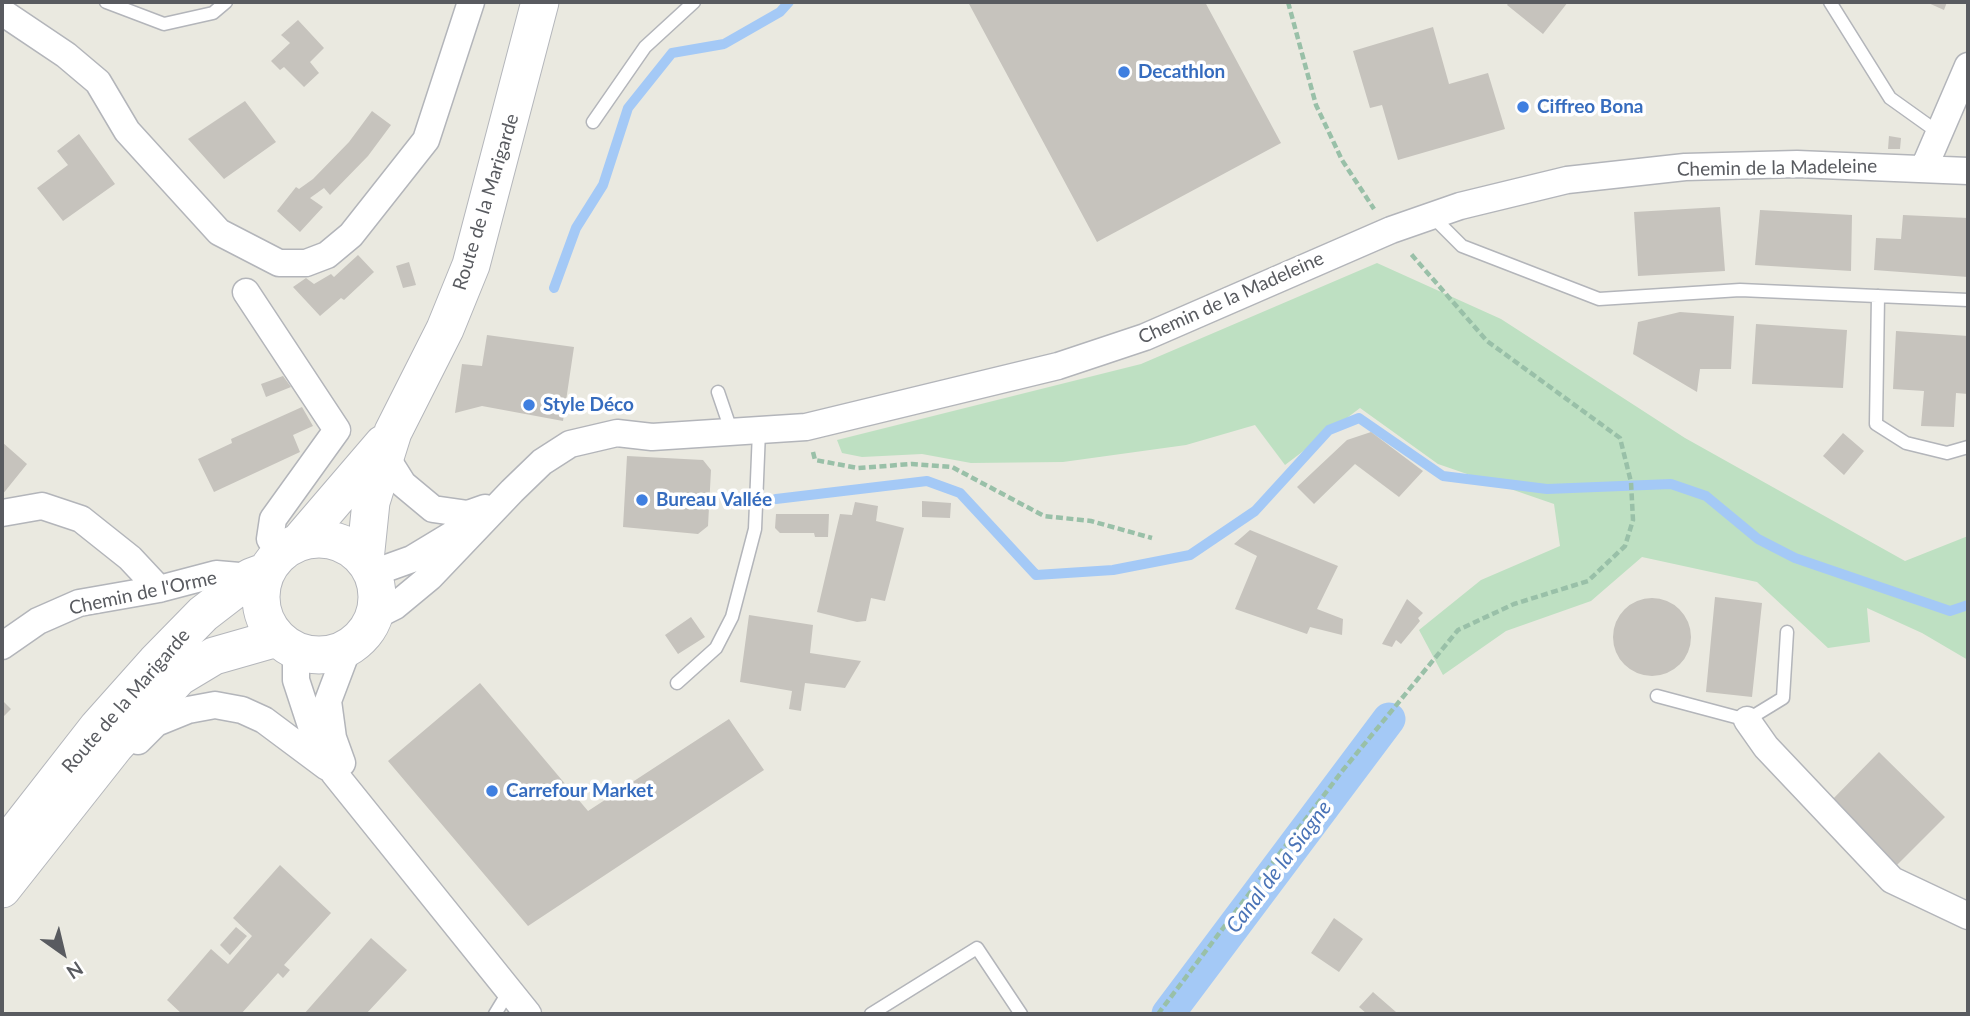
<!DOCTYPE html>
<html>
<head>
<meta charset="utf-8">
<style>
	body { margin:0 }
	#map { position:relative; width:1970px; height:1016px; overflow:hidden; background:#eae9e0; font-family:Lato,sans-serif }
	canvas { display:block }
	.frame { position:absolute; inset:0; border:4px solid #595b60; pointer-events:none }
	.north { position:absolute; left:28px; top:918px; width:70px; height:70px; -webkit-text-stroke:5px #fff; paint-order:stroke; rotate:146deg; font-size:19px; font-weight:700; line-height:28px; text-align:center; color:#595b60 }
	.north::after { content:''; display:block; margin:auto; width:24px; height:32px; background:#595b60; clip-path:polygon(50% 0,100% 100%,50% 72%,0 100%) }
</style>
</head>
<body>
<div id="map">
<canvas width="1970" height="1016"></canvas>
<div class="frame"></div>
<div class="north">N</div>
</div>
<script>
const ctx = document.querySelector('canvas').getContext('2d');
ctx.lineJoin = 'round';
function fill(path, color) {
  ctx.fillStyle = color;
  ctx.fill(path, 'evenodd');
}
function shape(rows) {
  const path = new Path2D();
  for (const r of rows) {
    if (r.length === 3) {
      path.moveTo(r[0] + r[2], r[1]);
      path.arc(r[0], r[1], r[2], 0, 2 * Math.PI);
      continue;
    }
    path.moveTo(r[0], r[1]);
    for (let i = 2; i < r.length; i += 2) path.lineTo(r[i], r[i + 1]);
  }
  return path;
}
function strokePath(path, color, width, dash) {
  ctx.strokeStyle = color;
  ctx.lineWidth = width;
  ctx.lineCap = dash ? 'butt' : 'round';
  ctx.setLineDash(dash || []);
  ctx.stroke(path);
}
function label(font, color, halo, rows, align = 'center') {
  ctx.font = font + ' Lato,sans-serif';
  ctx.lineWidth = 7;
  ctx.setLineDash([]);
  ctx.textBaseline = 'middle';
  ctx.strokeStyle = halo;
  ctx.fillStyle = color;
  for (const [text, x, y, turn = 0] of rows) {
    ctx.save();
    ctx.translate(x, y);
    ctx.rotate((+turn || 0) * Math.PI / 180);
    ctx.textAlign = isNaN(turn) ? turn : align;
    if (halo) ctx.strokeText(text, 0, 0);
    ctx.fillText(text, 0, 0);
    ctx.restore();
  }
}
const green = shape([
	[1377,263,1501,319,1685,438,1905,561,1968,536,1968,660,1922,633,1867,608,1870,642,1828,648,1757,582,1642,557,1591,601,1506,631,1443,675,1419,630,1481,580,1560,546,1554,504,1438,464,1360,408,1285,465,1255,425,1186,445,1063,462,971,463,922,454,862,457,842,453,837,440,1141,364]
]);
const stream = shape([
	[554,288,576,228,603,185,628,108,672,53,724,44,780,12,789,2],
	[776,499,927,481,960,493,1036,575,1113,570,1190,555,1255,511,1329,430,1359,418,1443,476,1547,489,1671,484,1706,496,1758,539,1795,558,1950,611,1968,605]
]);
const canal = shape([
	[1168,1014,1389,719]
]);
const building = shape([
	[968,2,1205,2,1281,143,1097,242],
	[1509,2,1568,2,1543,34,1507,5],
	[1926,2,1947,2,1944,10],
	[298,20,324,48,310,62,319,73,304,87,284,67,280,70,271,61,290,43,281,35],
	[1433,27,1449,84,1488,73,1505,129,1398,160,1382,105,1370,108,1353,51],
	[245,101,276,142,224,179,188,139],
	[372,111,391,125,368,156,330,195,324,188,310,198,323,207,300,232,277,211,296,187,299,189,313,179,349,142],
	[79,134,115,184,63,221,37,188,68,165,57,151],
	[1889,136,1901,138,1900,149,1888,149],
	[1720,207,1725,271,1638,276,1634,212],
	[1760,210,1852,215,1851,271,1755,265],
	[1903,215,1968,218,1968,277,1874,270,1876,238,1901,239],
	[358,255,374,272,344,300,341,298,320,316,293,287,306,278,314,284,331,274,334,277],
	[409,262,416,285,403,288,396,266],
	[1680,312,1734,316,1731,369,1700,369,1697,392,1633,354,1638,322],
	[1756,324,1847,330,1843,388,1752,384],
	[1896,331,1968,336,1968,394,1956,393,1954,427,1921,426,1924,391,1893,389],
	[487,335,574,347,563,421,482,406,455,413,462,364,482,366],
	[283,376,291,387,266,397,261,384],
	[302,407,313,426,293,435,300,452,214,492,198,459,232,443,231,439],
	[1371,432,1423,471,1399,497,1355,464,1314,504,1297,487,1347,440],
	[1843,433,1864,451,1844,475,1823,456],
	[2,442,27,464,2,495],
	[627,456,703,460,711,470,708,526,698,534,623,527],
	[922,501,951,503,950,518,922,517],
	[855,502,878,506,876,521,904,528,885,601,871,598,866,621,857,622,817,612,840,514,852,515],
	[776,514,829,514,828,537,815,537,814,533,780,533,775,528],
	[1250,530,1338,566,1317,609,1343,619,1342,635,1310,627,1307,634,1235,609,1257,556,1234,544],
	[1715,597,1762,603,1752,697,1706,692],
	[1652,637,39],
	[1407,599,1423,613,1418,618,1420,621,1401,644,1396,640,1392,647,1382,644],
	[749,615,813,625,810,653,861,661,845,688,805,683,801,711,789,709,792,691,740,682],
	[691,617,705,637,678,654,665,635],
	[480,683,588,811,729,719,764,770,528,926,388,761],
	[2,700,11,709,2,718],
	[1879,752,1945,817,1894,868,1830,802],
	[280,865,331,913,284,965,290,970,283,978,278,973,241,1014,182,1014,167,1000,211,949,228,964,252,936,233,918],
	[1334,918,1363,939,1339,972,1311,953],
	[236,927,247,936,230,955,220,945],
	[371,938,407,970,366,1014,304,1014],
	[1373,992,1396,1012,1394,1014,1367,1014,1359,1007]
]);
const path = shape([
	[1288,2,1316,105,1342,160,1374,209],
	[813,452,815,460,858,468,912,464,952,467,1044,516,1091,521,1152,538],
	[1158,1014,1343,770,1458,630,1514,604,1588,581,1625,546,1633,520,1631,482,1620,438,1487,341,1411,254]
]);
const service = shape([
	[106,2,164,24,213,13,226,2],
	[1830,2,1890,98,1939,133],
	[593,122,645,47,694,2],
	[1432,216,1462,246,1599,299,1740,290,1968,300],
	[1878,296,1876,424,1906,443,1947,453,1968,447],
	[718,392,732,433],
	[677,683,716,648,732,617,755,529,759,431],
	[1657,696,1747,720,1783,698,1787,632],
	[495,1014,509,991],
	[871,1014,977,948,1021,1014]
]);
const minor = shape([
	[2,12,66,55,98,82,127,131,219,232,279,263,306,263,327,255,351,235,426,140,471,2],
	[1924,168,1968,66],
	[246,292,337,430,273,519,270,539,280,554],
	[386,457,403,484,433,509,468,514,485,508],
	[2,513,42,506,81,519,130,558,159,589],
	[373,573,412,559,460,530],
	[375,616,395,606,430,577,512,491,542,462,570,444,617,433,652,437,806,427,1058,366,1145,337,1391,230,1460,206,1567,180,1685,167,1797,164,1968,171],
	[2,646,38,621,79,603,159,589,216,574,251,577],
	[296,651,296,680,316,741,334,773,528,1014],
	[1747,720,1766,747,1892,880,1968,916],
	[138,741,156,723,188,710,215,705,242,710,264,720,327,767],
	[342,763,333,738,328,701,348,648]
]);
const secondary = shape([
	[319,597,58],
	[299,542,383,444],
	[365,560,371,502,393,432,445,329,471,265,540,2],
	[2,850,98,727,156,662,203,614,251,577,267,571],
	[2,889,115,746,179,677,214,656,277,638]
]);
const markers = [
	[1124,72,7,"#3f7fe0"],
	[1523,107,7,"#3f7fe0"],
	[529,405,7,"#3f7fe0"],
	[642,500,7,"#3f7fe0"],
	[492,791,7,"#3f7fe0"]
];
const shopNames = [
	["Decathlon",1138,72],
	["Ciffreo Bona",1537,107],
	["Style Déco",543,405],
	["Bureau Vallée",656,500],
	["Carrefour Market",506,791]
];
const streetNames = [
	["Chemin de la Madeleine",1777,168,-1],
	["Route de la Marigarde",486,202,-73],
	["Chemin de la Madeleine",1231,298,-24],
	["Chemin de l'Orme",143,593,-12],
	["Route de la Marigarde",126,701,-49]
];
const waterNames = [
	["Canal de la Siagne",1279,867,-53]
];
fill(green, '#bee0c2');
strokePath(stream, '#a4c9f6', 10);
strokePath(canal, '#a4c9f6', 33);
fill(building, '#c6c3bd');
strokePath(service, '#b3b5ba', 15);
strokePath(minor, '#b3b5ba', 29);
strokePath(secondary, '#b4b6bb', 39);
strokePath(path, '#99c0a8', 4.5, [7, 3.5]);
strokePath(service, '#fff', 12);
strokePath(minor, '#fff', 26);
strokePath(secondary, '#fff', 37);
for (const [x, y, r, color] of markers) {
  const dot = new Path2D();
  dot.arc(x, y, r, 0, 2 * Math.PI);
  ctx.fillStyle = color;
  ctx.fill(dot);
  strokePath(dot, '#fff', 2.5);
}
label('bold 19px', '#366cbe', '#fff', shopNames, 'left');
label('19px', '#595b60', '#fff', streetNames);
label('italic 21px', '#4a73b6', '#fff', waterNames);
</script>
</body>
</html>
